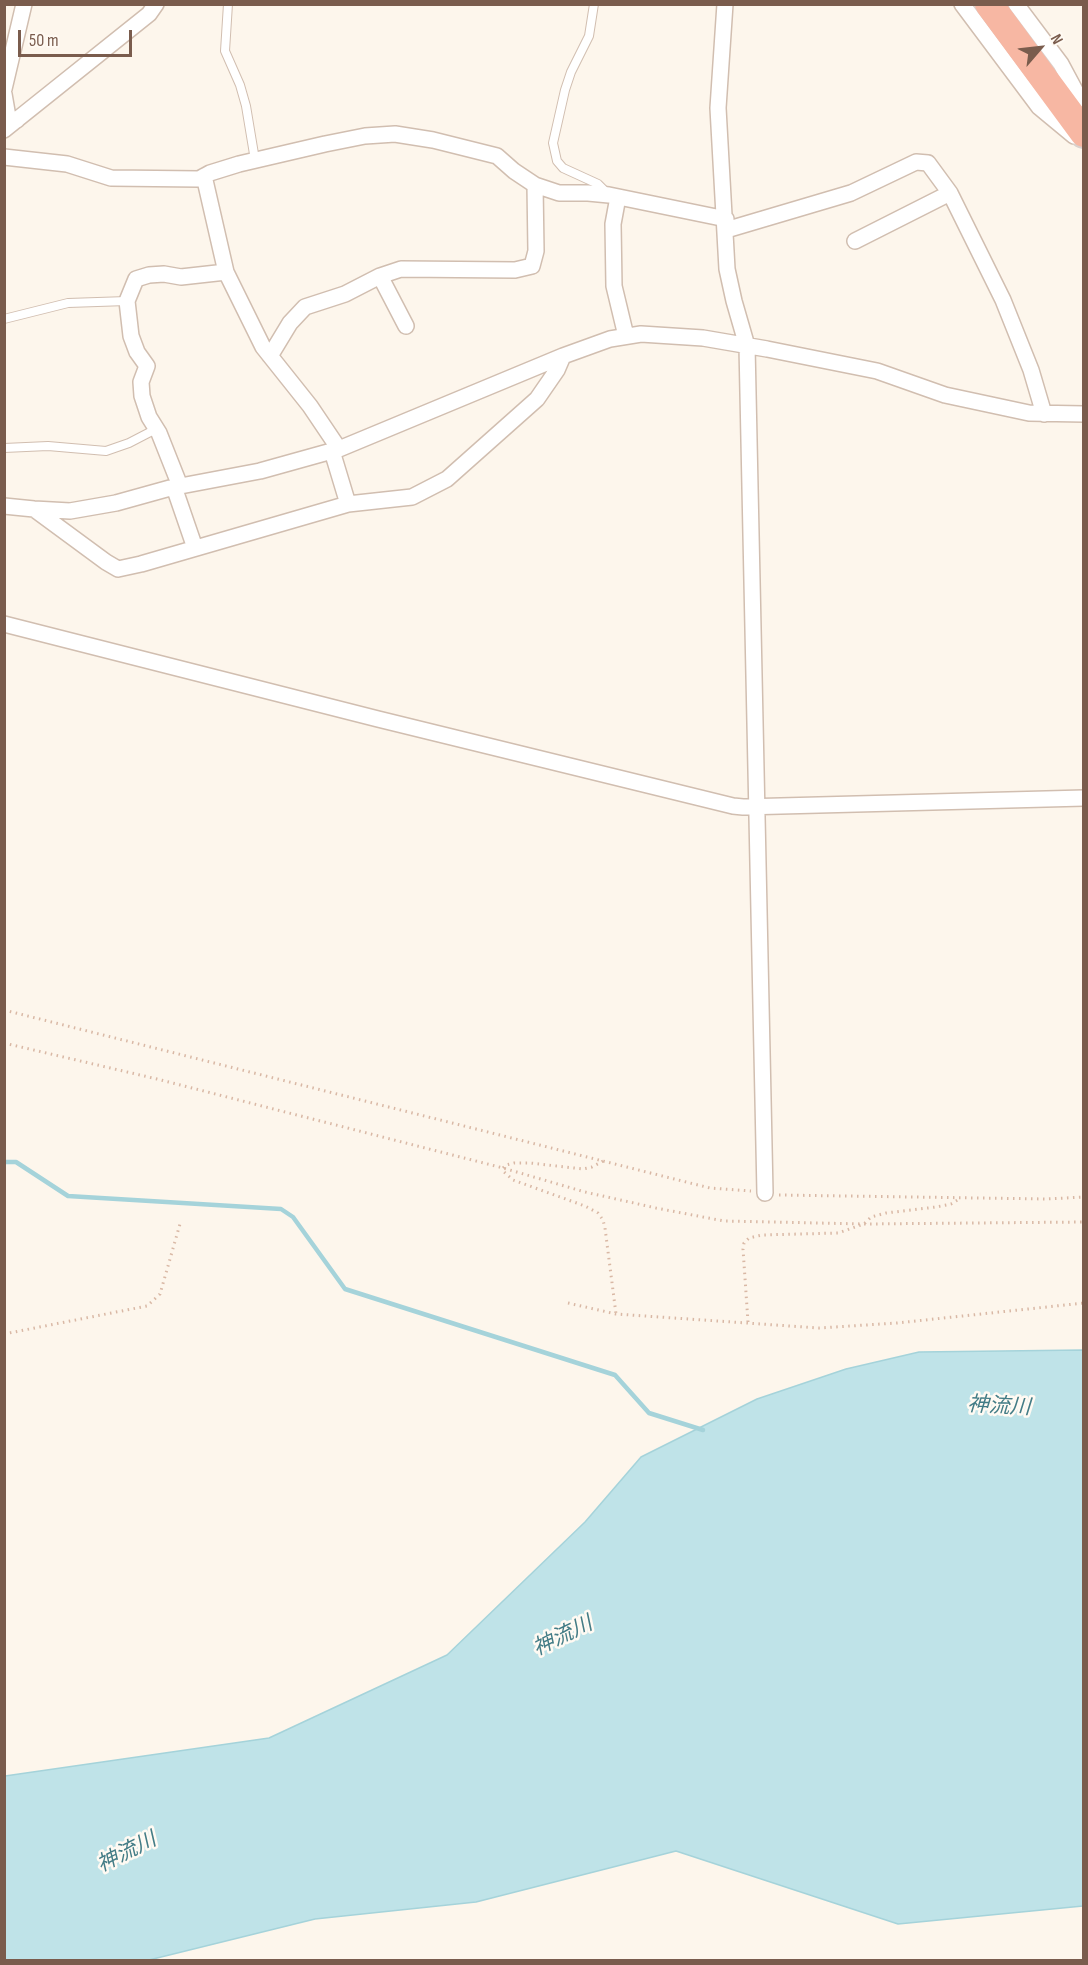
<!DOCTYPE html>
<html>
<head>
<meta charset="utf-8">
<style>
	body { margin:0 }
	#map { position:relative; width:1088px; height:1965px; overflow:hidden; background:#fdf6ec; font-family:"Sofia Sans Condensed",sans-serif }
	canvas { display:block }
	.frame { position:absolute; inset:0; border:6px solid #7a5c4d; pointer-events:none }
	.north { position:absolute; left:1010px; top:18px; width:60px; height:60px; -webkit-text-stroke:4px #fffaf3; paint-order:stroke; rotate:62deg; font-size:16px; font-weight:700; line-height:24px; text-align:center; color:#7a5c4d }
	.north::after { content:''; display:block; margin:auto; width:21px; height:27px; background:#7a5c4d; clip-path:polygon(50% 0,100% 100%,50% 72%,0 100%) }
	.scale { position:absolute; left:18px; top:30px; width:114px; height:27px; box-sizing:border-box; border:3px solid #7a5c4d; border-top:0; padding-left:8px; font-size:18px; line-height:21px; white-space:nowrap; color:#7a5c4d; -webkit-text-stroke:4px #fffaf3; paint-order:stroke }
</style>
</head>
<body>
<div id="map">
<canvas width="1088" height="1965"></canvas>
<div class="frame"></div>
<div class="north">N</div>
<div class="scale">50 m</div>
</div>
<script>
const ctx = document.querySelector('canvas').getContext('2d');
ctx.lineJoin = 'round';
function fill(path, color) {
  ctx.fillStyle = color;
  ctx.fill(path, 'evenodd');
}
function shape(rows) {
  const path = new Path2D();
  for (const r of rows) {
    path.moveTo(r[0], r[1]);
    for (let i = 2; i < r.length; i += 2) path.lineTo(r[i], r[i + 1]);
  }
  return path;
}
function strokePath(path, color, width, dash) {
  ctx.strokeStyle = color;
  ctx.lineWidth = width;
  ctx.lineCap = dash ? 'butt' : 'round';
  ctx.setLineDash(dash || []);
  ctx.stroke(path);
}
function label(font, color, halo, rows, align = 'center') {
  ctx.font = font + ' "Sofia Sans Condensed","Noto Sans JP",sans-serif';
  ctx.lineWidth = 5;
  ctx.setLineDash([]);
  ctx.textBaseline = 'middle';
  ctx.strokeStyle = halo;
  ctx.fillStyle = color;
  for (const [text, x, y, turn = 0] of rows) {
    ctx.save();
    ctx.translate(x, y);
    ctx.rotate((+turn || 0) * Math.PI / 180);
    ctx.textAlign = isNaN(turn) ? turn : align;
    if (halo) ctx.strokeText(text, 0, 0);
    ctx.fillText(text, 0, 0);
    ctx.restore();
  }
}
const water = shape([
	[1083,1350,1083,1906,898,1924,676,1851,476,1902,315,1919,149,1960,5,1960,5,1776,269,1738,447,1655,585,1522,641,1457,757,1399,846,1369,919,1352,1083,1350]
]);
const stream = shape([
	[4,1162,16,1162,68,1196,281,1209,293,1217,345,1289,615,1375,649,1413,703,1430]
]);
const path = shape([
	[4,1010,710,1188,751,1191],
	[4,1043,157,1079,503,1168,585,1192,656,1208,724,1221,864,1224,1084,1222],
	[603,1161,592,1167,583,1169,530,1163,514,1163,506,1165,503,1168,504,1172,513,1180,585,1206,598,1213,603,1220,605,1228,616,1314],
	[779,1195,1046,1199,1084,1197],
	[568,1303,616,1314,819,1328,897,1323,1084,1303],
	[748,1322,743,1249,744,1243,749,1238,762,1235,838,1233,864,1224,871,1217,886,1213,936,1207,951,1204,961,1198],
	[4,1334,147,1306,160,1294,180,1224]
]);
const lane = shape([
	[228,4,225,51,240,85,246,106,255,160],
	[594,4,589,36,571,72,565,90,553,143,557,161,563,168,598,184,606,192],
	[4,319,68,303,127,301],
	[4,448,48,446,106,451,129,443,156,429]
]);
const street = shape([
	[725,4,718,108,727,269,734,301,747,346,765,1193],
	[962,4,1039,107,1074,136],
	[1016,4,1061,64,1084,107],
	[4,89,24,4],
	[4,94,8,117,17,120],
	[4,130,149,14,156,4],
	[4,157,67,164,111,178,199,179,210,173,239,164,325,144,365,136,395,134,433,140,497,156,514,171,535,185,559,193,588,193,609,195,726,219],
	[204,176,226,272,263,347,310,406,339,449],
	[618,197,613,224,614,286,626,336],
	[726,230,851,193,916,162,928,163,950,193,1003,300,1031,370,1044,414],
	[855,241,950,193],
	[380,276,406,326],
	[270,356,290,323,305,307,345,294,380,276,401,269,515,270,532,266,536,251,535,185],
	[332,451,348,504],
	[180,486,159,433,149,417,142,396,141,382,147,366,137,352,131,336,127,301,136,279,149,275,164,274,181,277,226,272],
	[174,487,195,548],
	[4,506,34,509,70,511,116,503,170,488,260,471,339,449,563,356,610,339,641,334,703,338,767,349,877,371,945,395,1029,413,1084,414],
	[34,509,106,562,118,569,141,564,348,504,412,497,447,479,537,399,557,370,563,356],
	[4,624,378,719,733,806,743,807,1084,798]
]);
const highway = shape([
	[989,4,1084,133]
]);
const waterNames = [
	["神流川",999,1407,3],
	["神流川",563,1637,-26],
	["神流川",127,1853,-27]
];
fill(water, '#bfe3e8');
strokePath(water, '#a5d3da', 1.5);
strokePath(stream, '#a5d3da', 4.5);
strokePath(lane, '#d1beb0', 10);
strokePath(street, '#d1beb0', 18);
strokePath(highway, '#dad1cd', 32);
strokePath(path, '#d9b8a5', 3, [1.5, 4.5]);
strokePath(lane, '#fff', 8);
strokePath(street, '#fff', 15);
strokePath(highway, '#f7b7a3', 28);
label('italic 21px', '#437c86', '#fffaf3', waterNames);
</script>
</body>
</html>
